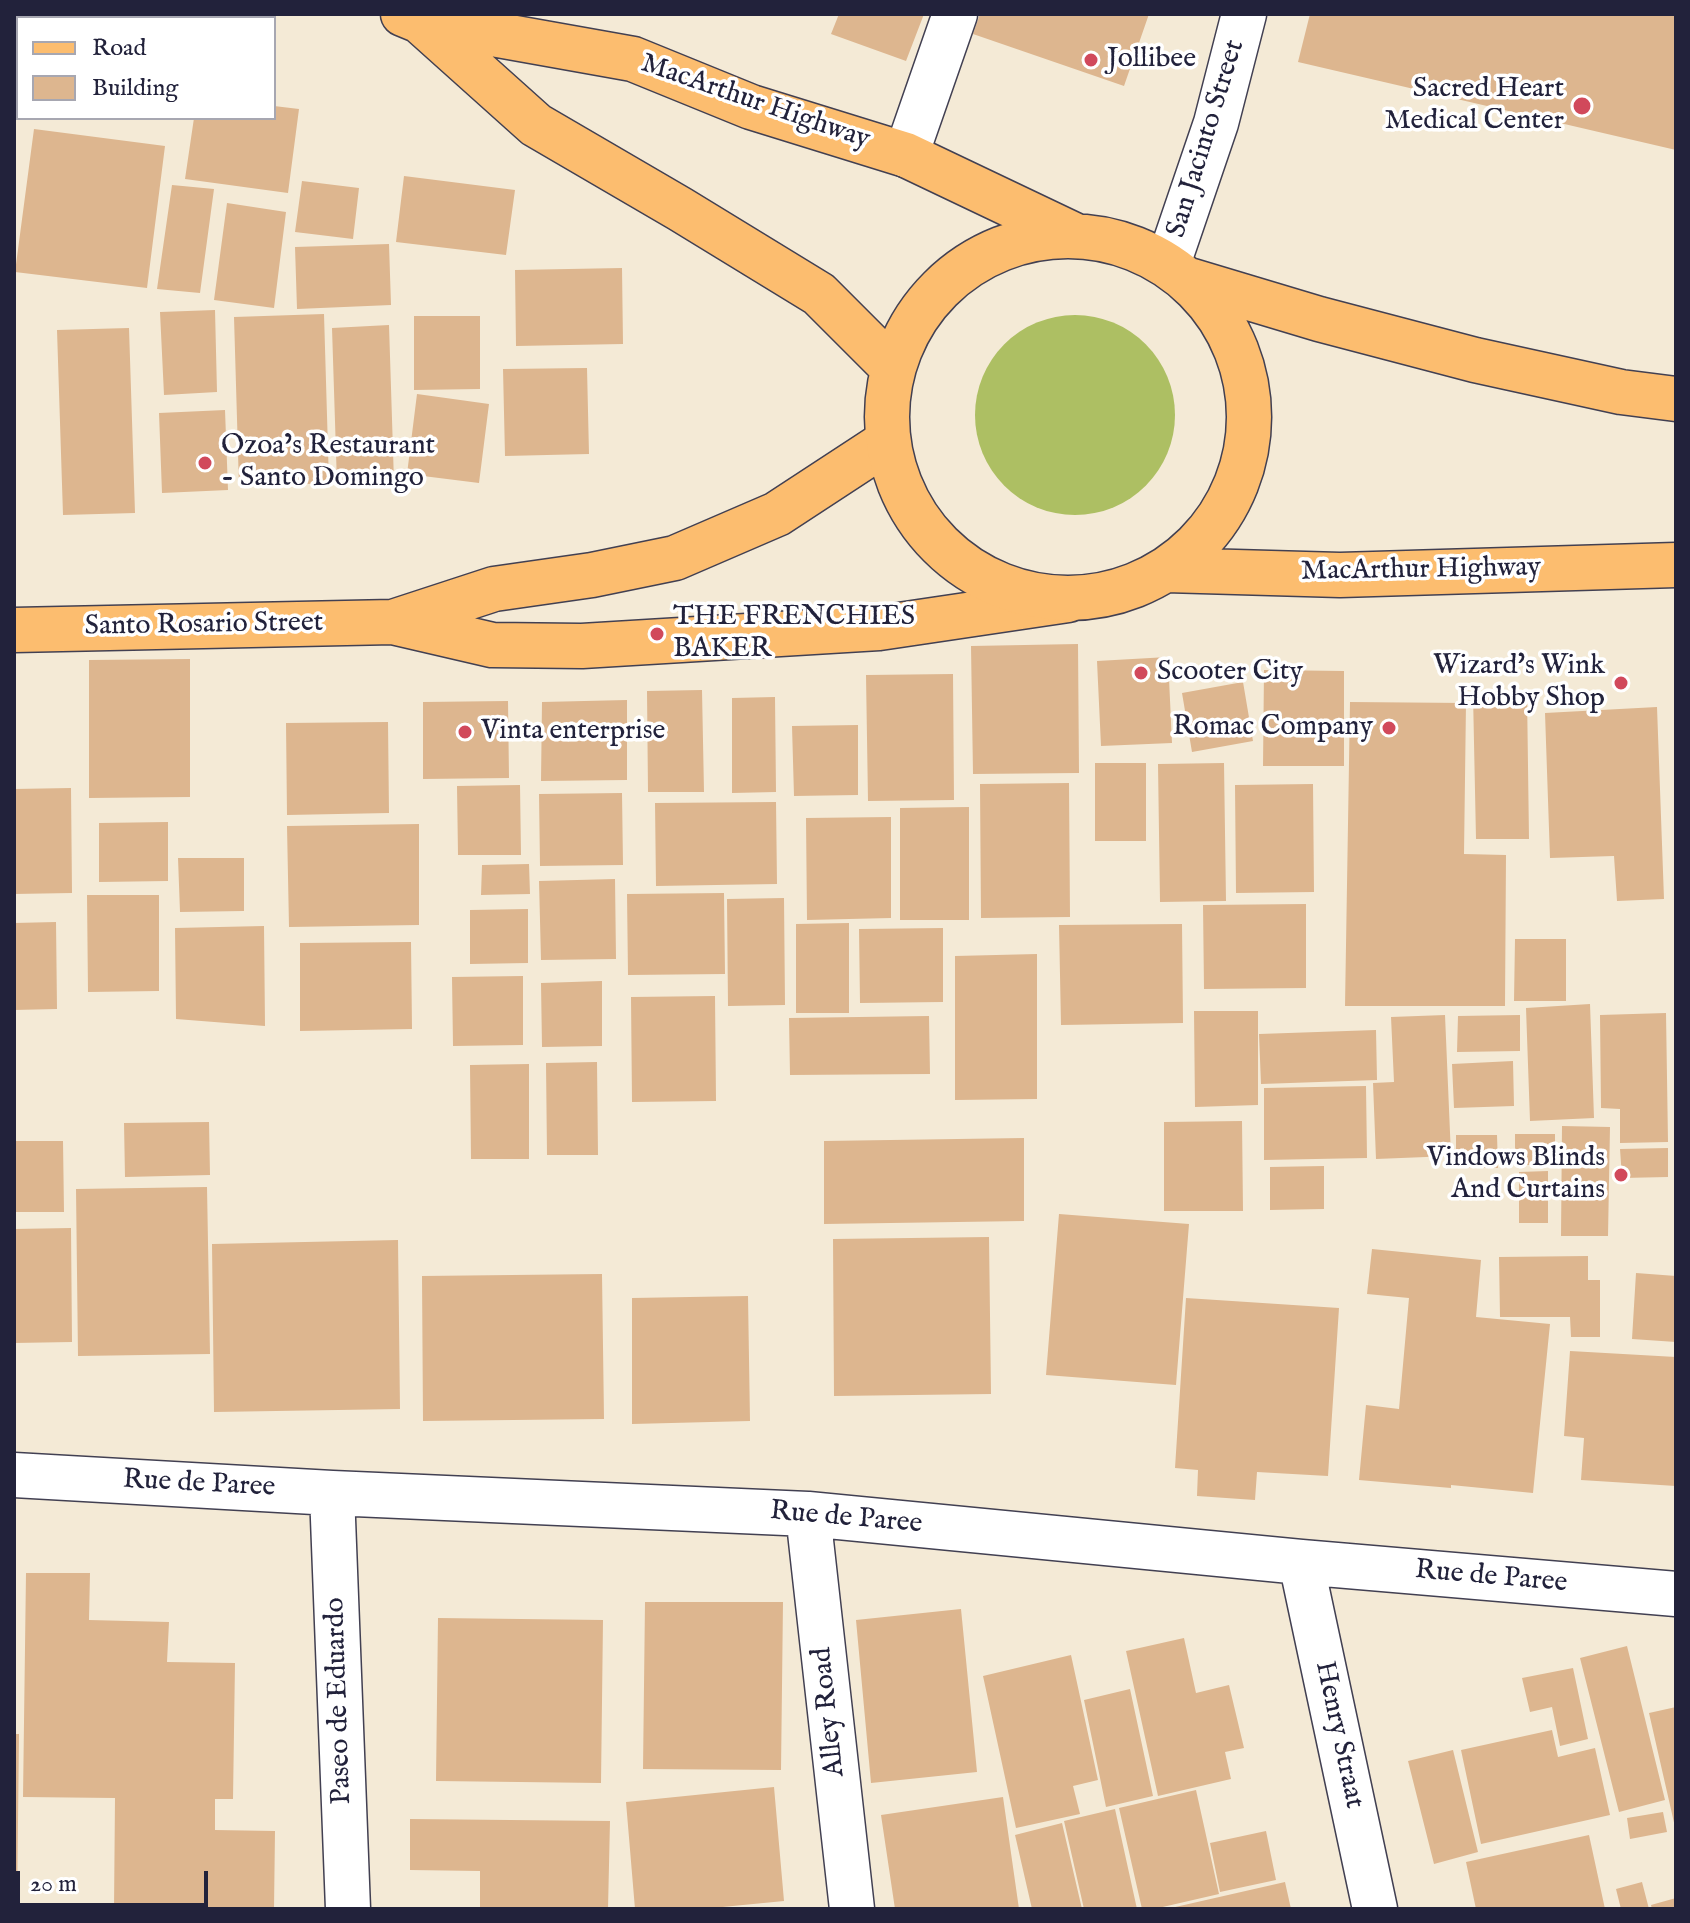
<!DOCTYPE html>
<html>
<head>
<meta charset="utf-8">
<style>
	body { margin:0 }
	#map { position:relative; width:1690px; height:1923px; overflow:hidden; background:#f4ead6; font-family:"IM FELL English",serif }
	canvas { display:block }
	.frame { position:absolute; inset:0; border:16px solid #22223b; pointer-events:none }
	.legend { position:absolute; left:16px; top:16px; width:260px; height:104px; box-sizing:border-box; background:#fff; border:2px solid #a7a7b1; margin:0; padding:10px 14px; list-style:none; font-size:24px; color:#22223b }
	.legend li { display:flex; align-items:center; gap:16px; height:40px }
	.legend b { width:40px; border:2px solid #a7a7b1 }
	.scale { position:absolute; left:16px; top:1871px; width:192px; height:36px; box-sizing:border-box; border:4px solid #22223b; border-top:0; padding-left:10px; font-size:24px; line-height:28px; white-space:nowrap; color:#22223b; -webkit-text-stroke:6px #fff; paint-order:stroke }
</style>
</head>
<body>
<div id="map">
<canvas width="1690" height="1923"></canvas>
<div class="frame"></div>
<ul class="legend">
<li><b style="height:10px;background:#fcbd6f"></b>Road</li>
<li><b style="height:22px;background:#ddb68f"></b>Building</li>
</ul>
<div class="scale">20 m</div>
</div>
<script>
const ctx = document.querySelector('canvas').getContext('2d');
ctx.lineJoin = 'round';
function fill(path, color) {
  ctx.fillStyle = color;
  ctx.fill(path, 'evenodd');
}
function shape(rows) {
  const path = new Path2D();
  for (const r of rows) {
    if (r.length === 3) {
      path.moveTo(r[0] + r[2], r[1]);
      path.arc(r[0], r[1], r[2], 0, 2 * Math.PI);
      continue;
    }
    path.moveTo(r[0], r[1]);
    for (let i = 2; i < r.length; i += 2) path.lineTo(r[i], r[i + 1]);
  }
  return path;
}
function strokePath(path, color, width, dash) {
  ctx.strokeStyle = color;
  ctx.lineWidth = width;
  ctx.lineCap = dash ? 'butt' : 'round';
  ctx.setLineDash(dash || []);
  ctx.stroke(path);
}
function label(font, color, halo, rows, align = 'center') {
  ctx.font = font + ' "IM FELL English",serif';
  ctx.lineWidth = 7;
  ctx.setLineDash([]);
  ctx.textBaseline = 'middle';
  ctx.strokeStyle = halo;
  ctx.fillStyle = color;
  for (const [text, x, y, turn = 0] of rows) {
    ctx.save();
    ctx.translate(x, y);
    ctx.rotate((+turn || 0) * Math.PI / 180);
    ctx.textAlign = isNaN(turn) ? turn : align;
    if (halo) ctx.strokeText(text, 0, 0);
    ctx.fillText(text, 0, 0);
    ctx.restore();
  }
}
const green = shape([
	[1075,415,100]
]);
const building = shape([
	[839,14,924,14,906,61,831,34],
	[980,14,1149,14,1124,86,973,34],
	[1310,14,1676,14,1676,150,1298,62],
	[274,106,299,109,288,193,185,179,194,118,274,118],
	[34,129,165,146,147,288,15,272],
	[404,176,515,190,506,255,396,242],
	[302,181,359,188,353,239,295,232],
	[172,185,214,189,200,293,157,289],
	[227,203,286,212,274,308,214,300],
	[389,244,391,305,297,309,295,247],
	[622,268,623,344,516,346,515,270],
	[215,310,217,392,164,395,160,312],
	[324,314,329,483,239,487,234,317],
	[414,316,480,316,480,389,414,390],
	[389,325,394,482,337,484,332,328],
	[129,328,135,513,63,515,57,330],
	[587,368,589,454,505,456,503,369],
	[417,394,489,404,479,483,407,474],
	[225,410,228,490,162,493,159,413],
	[1078,644,1079,773,973,774,971,646],
	[1168,657,1172,743,1101,746,1097,661],
	[190,659,190,797,89,798,89,660],
	[1264,670,1344,671,1344,766,1263,766],
	[953,674,954,800,868,801,866,675],
	[1243,682,1253,741,1192,752,1182,693],
	[702,690,704,792,648,792,647,691],
	[1527,693,1529,839,1476,839,1473,694],
	[775,697,776,792,732,793,732,698],
	[627,700,627,780,541,781,542,702],
	[508,701,509,778,423,779,423,702],
	[1350,702,1466,703,1464,854,1506,855,1505,1006,1345,1006],
	[1657,707,1664,899,1617,901,1614,856,1550,858,1545,713],
	[388,722,389,813,287,815,286,723],
	[858,725,858,795,794,796,792,726],
	[1095,763,1146,763,1146,841,1095,841],
	[1224,763,1226,901,1160,902,1158,764],
	[1069,783,1070,917,981,918,980,784],
	[1313,784,1314,892,1236,893,1235,785],
	[520,785,521,855,458,855,457,786],
	[71,788,72,893,14,894,14,789],
	[622,793,623,865,540,866,539,794],
	[776,802,777,884,656,886,655,803],
	[969,807,969,920,900,920,900,808],
	[891,817,891,918,807,920,806,818],
	[168,822,168,881,99,882,99,823],
	[419,824,419,925,289,927,287,826],
	[178,858,244,858,244,911,180,912],
	[529,864,530,894,481,895,482,865],
	[615,879,616,959,541,960,539,881],
	[724,893,725,974,628,975,627,894],
	[87,895,159,895,159,991,88,992],
	[784,898,785,1005,728,1006,727,899],
	[1306,904,1306,988,1204,989,1203,905],
	[528,909,528,963,470,964,470,910],
	[56,922,57,1009,14,1010,14,923],
	[849,923,849,1013,796,1013,796,924],
	[1182,924,1183,1023,1061,1025,1059,925],
	[264,926,265,1026,176,1019,175,928],
	[943,928,943,1002,860,1003,859,929],
	[1515,939,1566,939,1566,1001,1514,1001],
	[411,942,412,1029,300,1031,300,943],
	[1037,954,1037,1099,955,1100,955,956],
	[523,976,523,1045,453,1046,452,977],
	[602,981,602,1046,542,1047,541,983],
	[715,996,716,1101,632,1102,631,997],
	[1590,1004,1594,1118,1530,1121,1526,1008],
	[1194,1011,1258,1011,1258,1105,1195,1107],
	[1666,1013,1668,1142,1620,1143,1620,1109,1601,1108,1600,1015],
	[1445,1015,1451,1156,1376,1159,1373,1083,1394,1082,1391,1017],
	[1520,1015,1520,1051,1457,1052,1458,1016],
	[929,1016,930,1074,790,1075,789,1018],
	[1376,1030,1377,1080,1261,1084,1259,1034],
	[1513,1061,1514,1106,1454,1108,1452,1064],
	[597,1062,598,1155,547,1155,546,1063],
	[529,1064,529,1159,471,1159,470,1065],
	[1366,1086,1367,1158,1264,1160,1264,1088],
	[1242,1121,1243,1211,1164,1211,1164,1122],
	[209,1122,210,1175,125,1177,124,1123],
	[1562,1126,1610,1127,1608,1236,1561,1236],
	[1515,1134,1555,1134,1555,1165,1515,1165],
	[1456,1135,1497,1135,1498,1168,1456,1168],
	[1024,1138,1024,1221,824,1224,824,1141],
	[14,1141,63,1141,64,1212,14,1212],
	[1668,1148,1668,1177,1622,1178,1620,1149],
	[1324,1166,1324,1209,1270,1210,1270,1167],
	[1548,1171,1548,1223,1519,1223,1519,1172],
	[207,1187,210,1354,78,1356,76,1189],
	[1059,1214,1189,1224,1176,1385,1046,1375],
	[71,1228,72,1342,14,1343,14,1229],
	[989,1237,991,1394,834,1396,833,1239],
	[398,1240,400,1409,214,1412,212,1244],
	[1372,1249,1481,1260,1476,1317,1550,1324,1533,1493,1451,1485,1451,1488,1359,1480,1366,1405,1399,1409,1409,1298,1367,1294],
	[1588,1256,1588,1280,1600,1280,1600,1337,1571,1337,1570,1317,1500,1317,1499,1257],
	[1636,1273,1676,1276,1676,1342,1632,1339],
	[602,1274,604,1419,423,1421,422,1276],
	[748,1296,750,1421,632,1424,632,1298],
	[1186,1298,1339,1308,1328,1476,1257,1472,1255,1500,1197,1496,1198,1470,1175,1468],
	[1570,1351,1676,1357,1676,1486,1581,1480,1584,1438,1564,1436],
	[26,1573,90,1573,89,1620,169,1622,167,1662,235,1663,233,1799,215,1799,215,1830,275,1831,274,1909,114,1909,115,1798,23,1797],
	[645,1602,783,1602,781,1770,643,1769],
	[961,1609,977,1772,871,1783,856,1620],
	[438,1618,603,1620,601,1783,436,1781],
	[1184,1638,1196,1693,1229,1685,1244,1748,1225,1752,1231,1779,1158,1796,1126,1651],
	[1627,1646,1665,1800,1619,1812,1580,1658],
	[1071,1655,1098,1780,1073,1786,1080,1814,1016,1828,983,1676],
	[1573,1668,1588,1739,1560,1746,1552,1707,1530,1712,1522,1678],
	[1130,1689,1153,1796,1106,1807,1084,1700],
	[1676,1707,1676,1827,1675,1827,1649,1713],
	[1552,1730,1558,1757,1595,1748,1610,1815,1481,1844,1461,1750],
	[14,1734,19,1734,17,1909,14,1909],
	[1453,1750,1478,1852,1434,1864,1408,1761],
	[774,1787,784,1901,702,1909,635,1909,626,1802],
	[1196,1790,1219,1894,1154,1909,1142,1909,1119,1808],
	[1003,1797,1019,1909,895,1909,881,1815],
	[1115,1809,1137,1909,1084,1909,1064,1821],
	[1663,1812,1667,1832,1630,1839,1627,1818],
	[410,1819,610,1821,608,1909,480,1909,480,1871,410,1870],
	[1062,1823,1082,1909,1032,1909,1015,1835],
	[1266,1831,1276,1880,1220,1892,1210,1843],
	[1589,1835,1605,1909,1476,1909,1466,1862],
	[1285,1882,1291,1909,1171,1909,1171,1908],
	[1642,1882,1649,1909,1621,1909,1616,1889],
	[1676,1898,1676,1909,1652,1909,1651,1905]
]);
const minor = shape([
	[14,19,16,14],
	[906,155,955,14],
	[1168,264,1216,123,1244,14],
	[14,1475,332,1493,808,1514,1301,1562,1676,1594],
	[332,1493,348,1909],
	[808,1514,852,1909],
	[1301,1562,1375,1909]
]);
const major = shape([
	[393,622,494,589,592,575,675,558,777,514,887,442],
	[14,630,393,622,492,645,582,646,879,628,1068,600]
]);
const highway = shape([
	[403,14,420,21,633,59,751,107,906,155,1074,235],
	[420,21,536,125,680,209,819,294,893,368],
	[1068,417,181],
	[1189,280,1319,319,1475,360,1621,392,1676,399],
	[1166,570,1340,575,1676,565]
]);
const markers = [
	[1091,60,8,"#d1495b"],
	[1582,106,10,"#d1495b"],
	[205,463,8,"#d1495b"],
	[657,634,8,"#d1495b"],
	[1141,673,8,"#d1495b"],
	[1621,683,8,"#d1495b"],
	[1389,728,8,"#d1495b"],
	[465,732,8,"#d1495b"],
	[1621,1175,8,"#d1495b"]
];
const poiNames = [
	["Jollibee",1107,60],
	["Sacred Heart",1564,90,"right"],
	["Medical Center",1564,122,"right"],
	["Ozoa’s Restaurant",221,447],
	["- Santo Domingo",221,479],
	["THE FRENCHIES",673,618],
	["BAKER",673,650],
	["Wizard's Wink",1605,667,"right"],
	["Hobby Shop",1605,699,"right"],
	["Scooter City",1157,673],
	["Romac Company",1373,728,"right"],
	["Vinta enterprise",481,732],
	["Vindows Blinds",1605,1159,"right"],
	["And Curtains",1605,1191,"right"]
];
const streetNames = [
	["MacArthur Highway",755,103,19],
	["San Jacinto Street",1207,139,-73],
	["MacArthur Highway",1421,571,-1],
	["Santo Rosario Street",204,626,-1],
	["Rue de Paree",199,1485,3],
	["Rue de Paree",846,1519,5],
	["Rue de Paree",1491,1578,5],
	["Paseo de Eduardo",340,1701,-92],
	["Alley Road",830,1712,-96],
	["Henry Straat",1338,1735,78]
];
fill(green, '#adbf63');
fill(building, '#ddb68f');
strokePath(minor, '#424052', 47);
strokePath(major, '#424052', 47);
strokePath(highway, '#424052', 47);
strokePath(minor, '#fff', 44);
strokePath(major, '#fcbd6f', 44);
strokePath(highway, '#fcbd6f', 44);
for (const [x, y, r, color] of markers) {
  const dot = new Path2D();
  dot.arc(x, y, r, 0, 2 * Math.PI);
  ctx.fillStyle = color;
  ctx.fill(dot);
  strokePath(dot, '#fff', 3);
}
label('28px', '#22223b', '#fff', poiNames, 'left');
label('28px', '#22223b', '#fff', streetNames);
</script>
</body>
</html>
